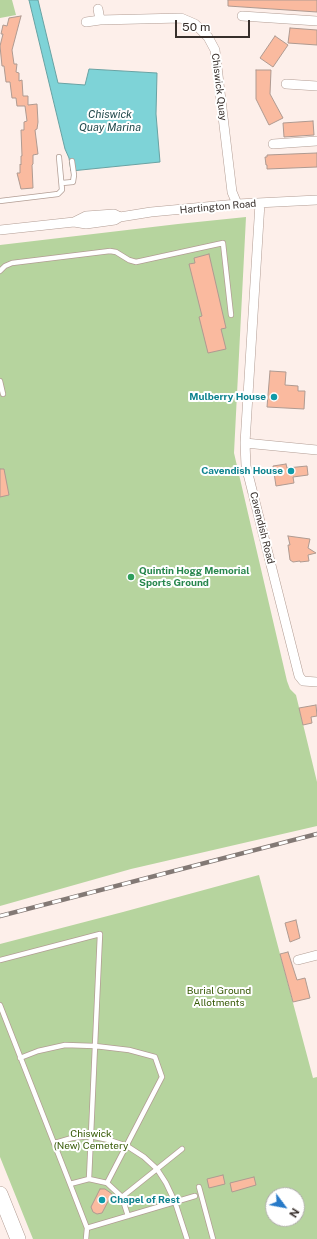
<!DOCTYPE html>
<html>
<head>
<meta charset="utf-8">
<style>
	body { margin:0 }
	#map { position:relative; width:317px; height:1239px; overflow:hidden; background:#fdefea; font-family:"Public Sans",sans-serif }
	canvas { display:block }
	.north { position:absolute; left:265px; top:1187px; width:40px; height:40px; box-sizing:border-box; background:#fff; border:1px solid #afacaa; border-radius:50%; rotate:122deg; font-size:11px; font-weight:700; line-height:16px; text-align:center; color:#372f2b }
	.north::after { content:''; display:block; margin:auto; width:14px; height:18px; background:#277ac8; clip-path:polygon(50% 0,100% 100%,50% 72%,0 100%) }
	.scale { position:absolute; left:175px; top:20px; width:75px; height:18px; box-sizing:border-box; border:2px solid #372f2b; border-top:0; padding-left:5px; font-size:12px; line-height:14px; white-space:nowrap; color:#372f2b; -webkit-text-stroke:3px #fff; paint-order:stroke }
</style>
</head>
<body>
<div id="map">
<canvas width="317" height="1239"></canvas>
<div class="north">N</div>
<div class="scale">50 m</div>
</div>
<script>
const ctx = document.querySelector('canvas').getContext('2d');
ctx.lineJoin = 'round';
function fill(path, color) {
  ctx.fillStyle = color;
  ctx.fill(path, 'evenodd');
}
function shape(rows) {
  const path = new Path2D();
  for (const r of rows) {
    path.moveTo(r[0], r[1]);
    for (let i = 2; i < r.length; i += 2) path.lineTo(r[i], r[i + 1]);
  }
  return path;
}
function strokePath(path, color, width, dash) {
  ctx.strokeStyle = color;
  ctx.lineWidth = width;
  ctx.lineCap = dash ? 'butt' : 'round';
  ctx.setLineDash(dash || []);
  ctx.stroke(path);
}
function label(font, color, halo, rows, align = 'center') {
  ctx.font = font + ' "Public Sans",sans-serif';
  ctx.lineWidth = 4;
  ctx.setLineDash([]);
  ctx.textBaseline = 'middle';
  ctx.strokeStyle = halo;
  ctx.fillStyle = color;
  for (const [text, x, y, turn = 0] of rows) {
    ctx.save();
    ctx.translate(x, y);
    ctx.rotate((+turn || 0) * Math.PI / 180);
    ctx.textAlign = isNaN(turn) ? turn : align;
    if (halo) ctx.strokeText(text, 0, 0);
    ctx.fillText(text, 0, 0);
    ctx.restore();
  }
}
const green = shape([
	[0,0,12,0,16,15,0,18],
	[246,217,234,453,287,681,290,689,296,695,317,782,317,826,131,869,0,906,0,245,178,224],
	[259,875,313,1078,317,1077,317,1239,33,1239,0,1157,0,944,123,912],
	[273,1195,297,1195,297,1219,273,1219]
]);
const water = shape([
	[29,0,38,0,58,83,85,85,89,69,157,73,156,114,160,162,71,171,69,158,65,149,29,0]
]);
const building = shape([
	[228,0,317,0,317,12,228,6,228,0],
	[21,16,12,50,14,64,17,64,16,72,19,73,19,81,22,80,23,96,28,96,28,105,37,104,38,122,37,129,35,130,38,154,33,155,33,164,32,165,33,188,21,189,17,173,20,173,20,164,21,165,21,156,22,156,21,130,24,130,24,122,27,121,25,106,17,106,16,98,12,98,10,82,6,82,4,66,2,66,0,46,3,34,1,34,3,25,7,26,9,18,21,16],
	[290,28,317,30,317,45,288,43,290,28],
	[275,36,288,45,273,67,260,58,275,36],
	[256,70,271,70,270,94,283,118,269,125,256,99,256,70],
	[313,121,314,135,284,137,283,123,313,121],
	[317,153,317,167,267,169,267,165,266,165,265,157,267,157,267,155,317,153],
	[209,254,226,328,221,329,226,349,208,353,199,317,202,316,189,264,195,263,194,258,209,254],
	[270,371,286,372,285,385,298,386,298,391,305,391,304,409,267,407,270,371],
	[286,464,287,468,307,466,308,475,293,477,294,483,276,486,273,466,286,464],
	[0,469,4,469,9,495,0,497,0,469],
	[288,536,310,539,308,548,316,553,308,555,309,561,300,562,300,561,293,562,290,560,288,545,290,545,288,536],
	[316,705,317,716,311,717,312,723,303,725,299,708,316,705],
	[296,920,300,938,290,942,285,923,296,920],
	[288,952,297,980,305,978,310,998,293,1002,280,954,288,952],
	[223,1175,225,1184,209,1188,207,1179,223,1175],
	[254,1177,256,1185,232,1192,230,1183,254,1177],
	[100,1189,105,1189,112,1194,102,1213,97,1214,93,1212,91,1207,100,1189]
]);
const service = shape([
	[62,183,73,182,74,175,72,161],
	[0,201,58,194,62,190,59,157],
	[0,271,5,266,12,263,110,251,116,252,129,260,136,262,223,243,231,315],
	[0,381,3,394],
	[0,960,100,934,89,1179],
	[0,1005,70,1184,89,1179,107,1183,122,1197,128,1216],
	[20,1058,38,1051,65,1045,95,1046,129,1050,155,1057,162,1077,107,1183],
	[55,1143,72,1138,90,1136,109,1140,127,1146,144,1157,157,1169,166,1183,175,1202,187,1239],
	[70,1184,87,1228,86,1239],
	[199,1187,213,1239],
	[122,1197,182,1149],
	[87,1228,195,1196]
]);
const minor = shape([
	[98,9,100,20],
	[242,16,317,21],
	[86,22,100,20,181,18,195,24,208,37,215,50,232,192,237,204],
	[286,84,317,86],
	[273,144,317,141],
	[260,203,245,443,246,466,299,676,303,681,317,682],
	[74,222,86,216,114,214,120,217],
	[0,230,74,222,86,224,115,220,120,217,151,212,237,204,317,200],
	[245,443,317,450],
	[298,960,317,955]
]);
const trunk = shape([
	[0,1194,18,1239]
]);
const rail = shape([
	[0,916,317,834]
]);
const markers = [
	[274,397,4,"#0f9aa8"],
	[291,471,4,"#0f9aa8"],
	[131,577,4,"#2e9e5b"],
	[102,1200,4,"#0f9aa8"]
];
const streetNames = [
	["Chiswick Quay",219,87,83],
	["Hartington Road",218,207,-5],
	["Cavendish Road",262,528,76]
];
const cultureNames = [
	["Mulberry House",266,397],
	["Cavendish House",283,471],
	["Chapel of Rest",110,1200,"left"]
];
const leisureNames = [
	["Quintin Hogg Memorial",139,571],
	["Sports Ground",139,583]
];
const parkNames = [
	["Burial Ground",219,991],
	["Allotments",219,1003],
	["Chiswick",91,1134],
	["(New) Cemetery",91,1146]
];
const waterNames = [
	["Chiswick",110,115],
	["Quay Marina",110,128]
];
fill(green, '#b6d49e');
fill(water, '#7ed3d7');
strokePath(water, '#69a2a3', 1);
fill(building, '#faba9f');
strokePath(building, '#af9a91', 1);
strokePath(service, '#b29d94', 6);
strokePath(minor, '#b29d94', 10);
strokePath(trunk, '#b29d94', 16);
strokePath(service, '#fff', 4.5);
strokePath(minor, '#fff', 9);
strokePath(trunk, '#fff', 15);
strokePath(rail, '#837975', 4.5);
strokePath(rail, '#fff', 3, [9]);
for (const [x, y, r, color] of markers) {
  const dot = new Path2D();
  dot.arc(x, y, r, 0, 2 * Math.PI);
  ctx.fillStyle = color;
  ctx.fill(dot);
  strokePath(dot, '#fff', 1.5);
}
label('10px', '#372f2b', '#fff', streetNames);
label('bold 10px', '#0d838f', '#fff', cultureNames, 'right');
label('bold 10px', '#27864d', '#fff', leisureNames, 'left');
label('10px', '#375a06', '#fff', parkNames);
label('italic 11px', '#234b4d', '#fff', waterNames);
</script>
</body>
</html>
